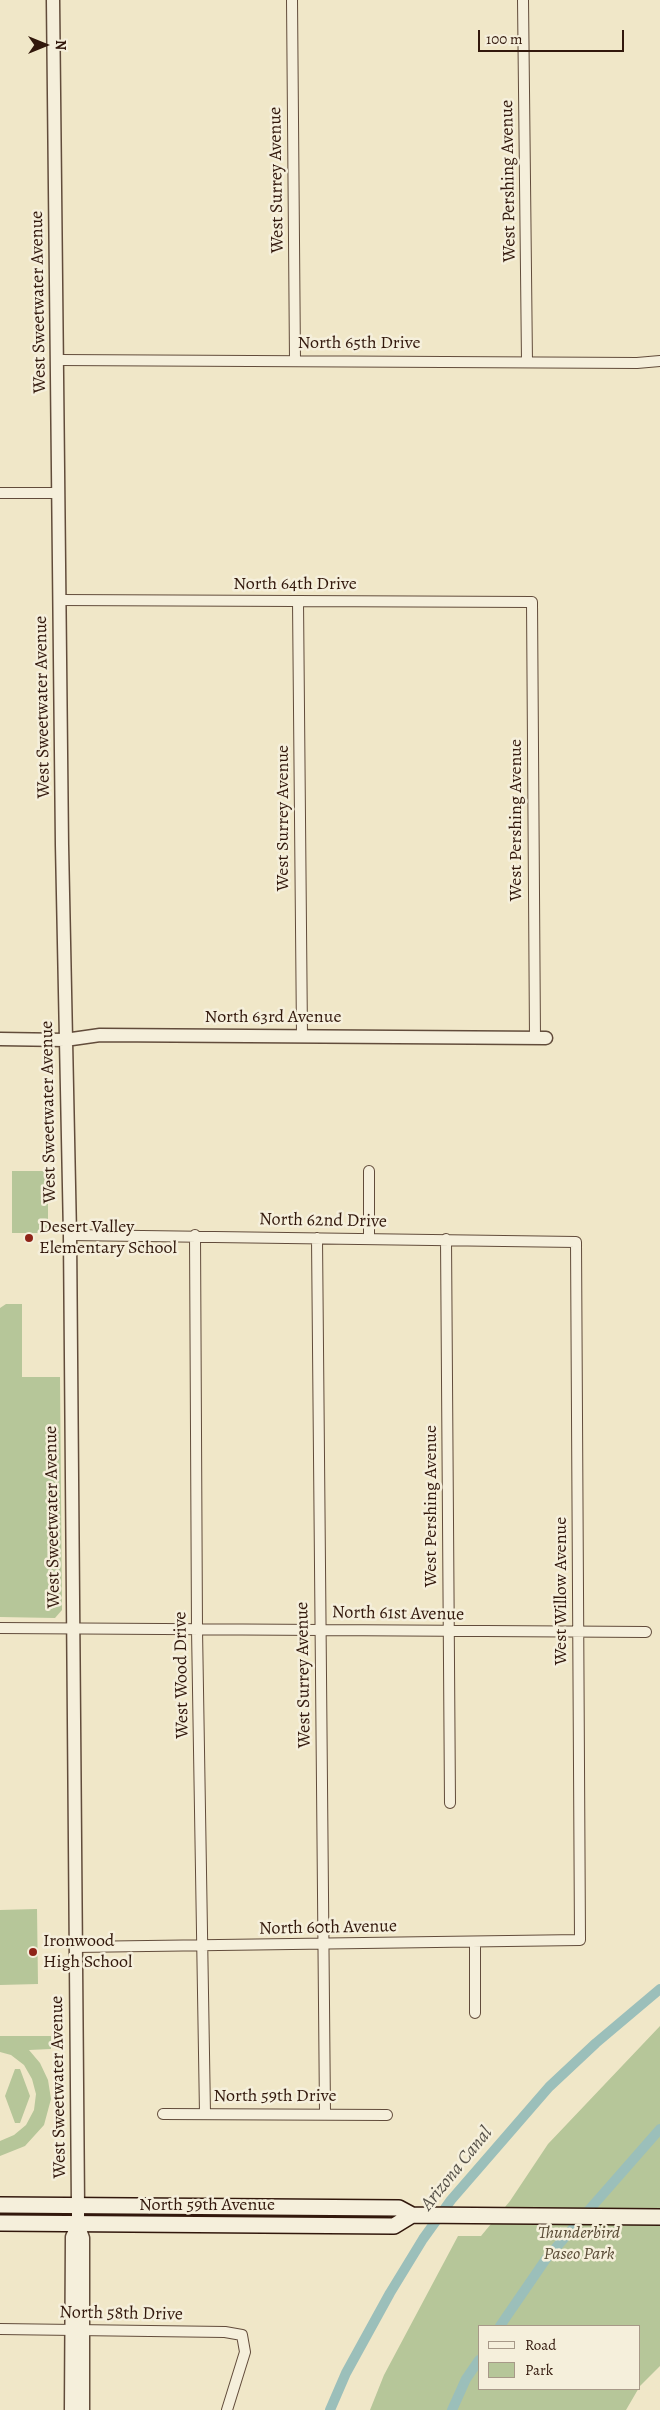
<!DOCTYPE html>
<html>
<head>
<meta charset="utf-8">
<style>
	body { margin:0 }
	#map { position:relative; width:660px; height:2410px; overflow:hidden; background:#f0e7c8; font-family:Alegreya,serif }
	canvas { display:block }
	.legend { position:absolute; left:478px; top:2325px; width:162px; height:65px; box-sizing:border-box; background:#f5efdb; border:1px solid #a79988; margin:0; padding:6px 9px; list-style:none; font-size:15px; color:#32180c }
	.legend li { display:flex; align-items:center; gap:10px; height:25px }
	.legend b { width:25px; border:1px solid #a79988 }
	.north { position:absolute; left:20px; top:20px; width:50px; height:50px; -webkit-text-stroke:4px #f5efdb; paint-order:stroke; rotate:90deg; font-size:14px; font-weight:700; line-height:20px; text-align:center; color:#32180c }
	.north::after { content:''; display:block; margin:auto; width:18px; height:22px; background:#32180c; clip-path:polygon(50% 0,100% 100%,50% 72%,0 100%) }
	.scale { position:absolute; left:478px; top:30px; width:146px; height:22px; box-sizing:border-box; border:2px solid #32180c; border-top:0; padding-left:6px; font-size:15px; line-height:18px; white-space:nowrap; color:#32180c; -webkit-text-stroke:4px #f5efdb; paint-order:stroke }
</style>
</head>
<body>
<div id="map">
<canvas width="660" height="2410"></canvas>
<ul class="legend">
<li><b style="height:6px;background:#f5efdb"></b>Road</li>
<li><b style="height:14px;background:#b6c699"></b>Park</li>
</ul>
<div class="north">N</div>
<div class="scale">100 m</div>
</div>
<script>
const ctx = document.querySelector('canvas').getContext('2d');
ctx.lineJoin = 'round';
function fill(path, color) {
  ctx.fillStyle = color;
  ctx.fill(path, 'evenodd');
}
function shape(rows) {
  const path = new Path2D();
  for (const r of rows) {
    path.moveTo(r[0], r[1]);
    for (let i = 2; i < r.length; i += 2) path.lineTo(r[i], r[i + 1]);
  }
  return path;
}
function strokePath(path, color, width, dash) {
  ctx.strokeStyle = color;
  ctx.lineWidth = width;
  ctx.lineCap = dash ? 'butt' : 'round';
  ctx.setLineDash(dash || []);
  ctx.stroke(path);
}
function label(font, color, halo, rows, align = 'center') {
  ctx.font = font + ' Alegreya,serif';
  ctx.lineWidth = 5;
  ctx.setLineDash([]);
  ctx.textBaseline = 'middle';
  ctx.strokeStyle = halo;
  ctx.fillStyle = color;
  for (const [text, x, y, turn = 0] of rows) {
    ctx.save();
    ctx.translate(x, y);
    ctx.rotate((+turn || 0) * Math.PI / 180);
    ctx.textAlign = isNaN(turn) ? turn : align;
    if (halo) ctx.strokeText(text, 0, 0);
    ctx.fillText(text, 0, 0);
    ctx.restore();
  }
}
const green = shape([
	[12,1171,48,1171,48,1233,12,1233],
	[6,1304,22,1304,22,1377,60,1377,62,1610,55,1618,0,1617,0,1308],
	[37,1909,38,1984,0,1985,0,1910],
	[660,2026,660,2366,640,2386,626,2410,370,2410,384,2375,458,2236,481,2236,510,2201,548,2144],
	[479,2326,639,2326,639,2389,479,2389],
	[0,2036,51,2036,51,2049,29,2050,40,2063,48,2080,51,2099,44,2125,25,2146,0,2156,0,2141,14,2135,26,2125,34,2110,36,2094,32,2079,24,2065,11,2055,0,2052],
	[15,2069,20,2069,30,2096,20,2123,15,2123,5,2096]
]);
const canal = shape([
	[500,2326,546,2259,660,2129],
	[330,2410,346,2373,390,2293,423,2239,451,2200,549,2087,596,2043,660,1989],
	[452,2410,466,2379,479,2360]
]);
const minor = shape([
	[292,0,295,360],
	[523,0,527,362],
	[58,360,637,363,660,361],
	[0,493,58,493],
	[59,600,532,602,535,1038],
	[298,601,302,1036],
	[369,1171,369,1238],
	[70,1235,576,1242,580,1940,75,1947],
	[195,1235,197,1629,205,2114],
	[317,1238,325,2113],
	[446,1239,450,1803],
	[0,1628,646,1632],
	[475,1942,475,2013],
	[163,2114,387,2115],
	[0,2329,225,2332,242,2335,245,2352,227,2410]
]);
const tertiary = shape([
	[53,0,62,845,70,1235,78,2206,78,2224,72,2237,71,2410],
	[0,1039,65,1040,100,1035,546,1038],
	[78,2224,83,2238,83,2410]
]);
const secondary = shape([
	[0,2205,399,2208,412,2215,660,2217],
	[0,2223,394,2226,412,2215]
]);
const markers = [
	[29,1238,5,"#8f2418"],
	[33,1952,5,"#8f2418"]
];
const streetNames = [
	["West Surrey Avenue",277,180,-91],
	["West Pershing Avenue",509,181,-91],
	["West Sweetwater Avenue",39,302,-91],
	["North 65th Drive",359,344],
	["North 64th Drive",295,585],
	["West Sweetwater Avenue",43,707,-91],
	["West Surrey Avenue",284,818,-90],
	["West Pershing Avenue",517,820,-90],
	["North 63rd Avenue",273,1018],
	["West Sweetwater Avenue",49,1112,-91],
	["North 62nd Drive",323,1221,1],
	["West Pershing Avenue",432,1506,-90],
	["West Sweetwater Avenue",53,1517,-91],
	["West Willow Avenue",562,1591,-90],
	["North 61st Avenue",398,1614,1],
	["West Wood Drive",182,1675,-91],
	["West Surrey Avenue",304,1675,-91],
	["North 60th Avenue",328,1928,-1],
	["West Sweetwater Avenue",59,2087,-91],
	["North 59th Drive",275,2097],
	["North 59th Avenue",207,2206],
	["North 58th Drive",121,2314,1]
];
const poiNames = [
	["Desert Valley",39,1228],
	["Elementary School",39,1249],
	["Ironwood",43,1942],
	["High School",43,1963]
];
const parkNames = [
	["Thunderbird",579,2234],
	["Paseo Park",579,2255]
];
const waterNames = [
	["Arizona Canal",457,2169,-51]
];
fill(green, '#b6c699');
strokePath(canal, '#9bbfba', 10);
strokePath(minor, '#624c3b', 12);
strokePath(tertiary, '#624c3b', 15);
strokePath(secondary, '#32180c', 18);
strokePath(minor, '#f5efdb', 10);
strokePath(tertiary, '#f5efdb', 12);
strokePath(secondary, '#f5efdb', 15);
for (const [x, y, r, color] of markers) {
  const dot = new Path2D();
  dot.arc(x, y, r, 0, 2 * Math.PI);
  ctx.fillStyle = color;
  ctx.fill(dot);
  strokePath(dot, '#f5efdb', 2);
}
label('18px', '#32180c', '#f5efdb', streetNames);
label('18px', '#32180c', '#f5efdb', poiNames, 'left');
label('italic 18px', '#5a4c36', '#f5efdb', parkNames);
label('italic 19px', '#575249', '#f5efdb', waterNames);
</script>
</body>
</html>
